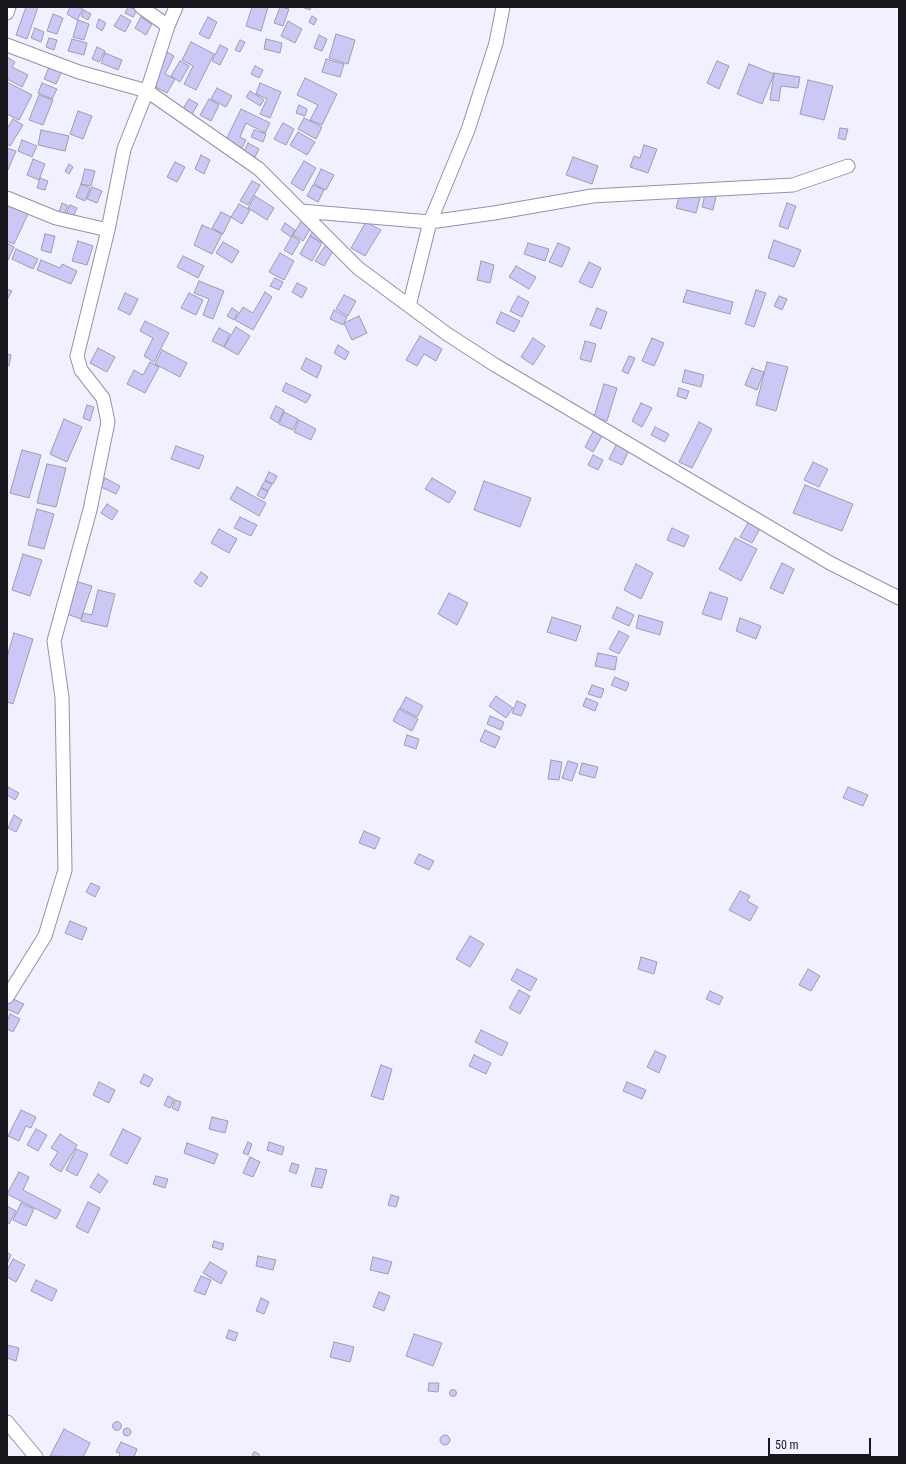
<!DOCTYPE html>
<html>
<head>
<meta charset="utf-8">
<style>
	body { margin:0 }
	#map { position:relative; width:906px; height:1464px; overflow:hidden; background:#f0f0ff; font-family:"Roboto Condensed",sans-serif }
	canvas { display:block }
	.frame { position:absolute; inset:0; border:8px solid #17171d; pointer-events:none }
	.scale { position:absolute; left:768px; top:1438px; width:103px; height:18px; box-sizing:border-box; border:2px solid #17171d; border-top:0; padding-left:5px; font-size:12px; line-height:14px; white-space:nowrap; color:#17171d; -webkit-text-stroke:3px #f0f0ff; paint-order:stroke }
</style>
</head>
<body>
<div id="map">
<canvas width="906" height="1464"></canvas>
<div class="frame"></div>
<div class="scale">50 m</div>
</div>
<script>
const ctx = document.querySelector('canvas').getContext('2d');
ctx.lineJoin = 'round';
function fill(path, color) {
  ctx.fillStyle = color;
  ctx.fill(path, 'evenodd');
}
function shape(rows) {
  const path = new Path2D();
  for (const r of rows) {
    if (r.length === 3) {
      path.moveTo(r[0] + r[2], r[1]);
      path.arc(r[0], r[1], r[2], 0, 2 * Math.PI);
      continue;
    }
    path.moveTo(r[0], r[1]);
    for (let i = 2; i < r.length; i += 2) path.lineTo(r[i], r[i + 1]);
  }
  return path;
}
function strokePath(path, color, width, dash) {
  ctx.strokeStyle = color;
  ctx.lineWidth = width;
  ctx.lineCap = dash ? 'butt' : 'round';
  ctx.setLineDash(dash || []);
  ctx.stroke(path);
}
const building = shape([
	[26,7,38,7,27,39,16,35,26,7],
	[70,7,79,7,83,9,77,20,67,14,70,7],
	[128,7,137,10,133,17,125,13,128,7],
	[252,7,268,7,261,31,246,26,252,7],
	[280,7,289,9,283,26,274,23,280,7],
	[302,7,311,7,310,10,302,7],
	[84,10,91,14,88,20,81,16,84,10],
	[53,14,63,18,57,34,47,31,53,14],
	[121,15,131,21,125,32,114,26,121,15],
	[312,16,317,19,314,25,309,22,312,16],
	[141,17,152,24,146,35,135,28,141,17],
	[208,17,217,22,209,39,199,34,208,17],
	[99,19,106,23,102,31,96,27,99,19],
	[78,20,89,24,84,40,73,37,78,20],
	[288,21,302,29,295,43,281,36,288,21],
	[35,28,44,32,41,42,31,38,35,28],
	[336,34,355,40,348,64,329,58,336,34],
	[319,35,327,39,322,51,314,48,319,35],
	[49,38,57,40,54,50,46,47,49,38],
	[72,39,87,43,84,55,68,51,72,39],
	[266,39,282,43,280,53,264,49,266,39],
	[240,40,245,42,240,52,235,50,240,40],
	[191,42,214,54,196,90,184,84,193,66,182,60,191,42],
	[220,45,228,49,220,65,212,61,220,45],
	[97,47,105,51,99,62,92,59,97,47],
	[167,52,174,56,165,74,175,79,167,93,150,84,167,52],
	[105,53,122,60,118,70,101,63,105,53],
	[7,57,15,62,12,67,28,75,22,87,7,79,7,57],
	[326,59,344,64,340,77,322,72,326,59],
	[180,61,189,66,180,82,171,76,180,61],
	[717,61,729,66,719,89,707,83,717,61],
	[51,63,63,69,56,84,44,79,51,63],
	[749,64,774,74,762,104,737,94,749,64],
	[255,66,263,70,259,78,251,74,255,66],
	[774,73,800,77,798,88,781,86,779,101,770,100,774,73],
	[305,78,337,94,322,125,310,120,318,105,297,95,305,78],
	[808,80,833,86,824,120,800,114,808,80],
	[7,82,32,95,19,120,7,114,7,82],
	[42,83,57,89,52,99,38,93,42,83],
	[260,83,281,92,270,118,260,114,267,99,256,94,260,83],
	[217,88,232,96,226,107,211,99,217,88],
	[250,91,264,100,260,106,246,97,250,91],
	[39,95,53,100,43,125,29,120,39,95],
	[189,99,198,104,192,114,183,109,189,99],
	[209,99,219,105,211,121,200,115,209,99],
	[299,105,307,109,305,116,296,113,299,105],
	[241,109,270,123,265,133,246,123,240,137,246,140,242,148,226,140,241,109],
	[78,111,92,116,83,139,70,134,78,111],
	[304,118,322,127,316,139,298,129,304,118],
	[13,119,23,125,10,146,7,144,7,129,13,119],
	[283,123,294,129,286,145,274,139,283,123],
	[840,128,848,129,845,140,838,138,840,128],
	[41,130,69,136,65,151,38,145,41,130],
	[254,130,266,134,263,142,251,137,254,130],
	[298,132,315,142,307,155,290,145,298,132],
	[22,140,37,146,32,157,18,151,22,140],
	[248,143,259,149,255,157,244,151,248,143],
	[644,145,657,149,648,173,630,167,634,156,640,158,644,145],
	[7,148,16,151,7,172,7,148],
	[201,155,210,160,204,174,195,169,201,155],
	[573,157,598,166,592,184,566,175,573,157],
	[33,159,45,164,39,180,27,175,33,159],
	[304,161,316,168,303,191,291,183,304,161],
	[175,162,185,167,177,182,167,177,175,162],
	[69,164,73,167,69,174,65,171,69,164],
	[85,169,95,171,91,186,81,184,85,169],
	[321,169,334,175,326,190,314,184,321,169],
	[40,178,48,181,45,190,37,188,40,178],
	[252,181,260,185,248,205,240,201,252,181],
	[81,184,90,188,85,201,76,197,81,184],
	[313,185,324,190,318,202,307,196,313,185],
	[682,185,702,191,696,213,676,208,682,185],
	[92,187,102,191,97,203,87,199,92,187],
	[706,190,717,192,713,210,702,207,706,190],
	[255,196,274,208,267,220,248,208,255,196],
	[62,203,68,206,64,214,59,212,62,203],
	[787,203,796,206,788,229,779,226,787,203],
	[239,204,250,210,242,224,231,217,239,204],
	[7,205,28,214,14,244,7,241,7,205],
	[70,205,77,208,73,217,66,214,70,205],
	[221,212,231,217,223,234,212,228,221,212],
	[303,218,313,224,303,241,293,235,303,218],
	[366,222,381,230,365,256,351,248,366,222],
	[285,223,295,230,291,237,281,230,285,223],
	[202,225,222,234,212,254,194,245,202,225],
	[313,230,324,236,320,242,310,236,313,230],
	[45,234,55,236,51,253,41,250,45,234],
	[292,236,300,241,292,255,284,250,292,236],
	[310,236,322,243,312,261,300,254,310,236],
	[774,240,801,250,794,267,768,258,774,240],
	[78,241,93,246,87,265,72,261,78,241],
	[223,242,239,251,232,263,216,253,223,242],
	[7,243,14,247,8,260,7,260,7,243],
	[528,243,549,249,545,261,524,254,528,243],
	[558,243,570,248,562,267,549,262,558,243],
	[325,246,333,251,324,266,315,261,325,246],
	[16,249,38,259,33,269,12,259,16,249],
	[280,253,294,261,284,280,269,272,280,253],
	[183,256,204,266,198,278,177,267,183,256],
	[41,260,60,268,62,264,77,271,71,284,37,270,41,260],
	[481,261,494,265,490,283,477,280,481,261],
	[589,262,601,268,592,288,579,282,589,262],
	[516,266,536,277,529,289,509,277,516,266],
	[275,278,283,282,279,290,270,286,275,278],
	[199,281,224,291,213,319,203,315,209,299,194,293,199,281],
	[297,283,307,288,302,298,292,292,297,283],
	[7,289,12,291,7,300,7,289],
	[687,290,733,302,730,314,683,302,687,290],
	[756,290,766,293,754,327,745,324,756,290],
	[265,292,272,297,253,330,235,320,243,307,253,313,265,292],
	[125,293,138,299,130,315,118,309,125,293],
	[189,293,203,300,196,315,181,308,189,293],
	[344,295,356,301,348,316,336,309,344,295],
	[518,296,529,302,522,317,510,311,518,296],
	[779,296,787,299,782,310,774,306,779,296],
	[232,308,238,312,234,320,227,316,232,308],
	[597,308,607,312,601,329,590,325,597,308],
	[334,310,347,317,343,325,330,319,334,310],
	[501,312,520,321,514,332,496,323,501,312],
	[359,316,367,333,352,340,344,323,359,316],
	[145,321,169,333,154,362,144,356,153,338,140,331,145,321],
	[236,327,250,336,238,355,224,347,236,327],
	[219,328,230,334,224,347,212,341,219,328],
	[420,336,442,349,436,361,424,354,417,366,406,360,420,336],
	[533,338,545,346,533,365,521,357,533,338],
	[652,338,664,343,654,366,642,361,652,338],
	[585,341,596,344,591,362,580,359,585,341],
	[338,345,349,352,345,360,334,353,338,345],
	[98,348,115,357,107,372,90,363,98,348],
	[162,350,187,363,180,377,155,364,162,350],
	[7,354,11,355,9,366,7,366,7,354],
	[629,356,635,358,628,374,622,371,629,356],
	[306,358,322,366,317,378,301,369,306,358],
	[150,362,159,367,145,393,127,384,134,370,143,375,150,362],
	[767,362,788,367,776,411,756,405,767,362],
	[752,368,764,372,757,390,745,385,752,368],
	[685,370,704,375,701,387,682,382,685,370],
	[286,383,311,395,306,403,282,391,286,383],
	[604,384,617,388,607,421,594,417,604,384],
	[679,388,689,391,686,399,677,396,679,388],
	[641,403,652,408,642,427,632,421,641,403],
	[87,405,94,407,90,421,83,418,87,405],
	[276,406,284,410,278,423,270,418,276,406],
	[284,412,298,419,293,430,279,424,284,412],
	[64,419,82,427,67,462,50,454,64,419],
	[299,420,316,429,311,440,294,432,299,420],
	[699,422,712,429,692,468,679,462,699,422],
	[655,427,669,434,665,442,651,435,655,427],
	[594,430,603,434,593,452,585,447,594,430],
	[617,443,629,450,622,465,609,459,617,443],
	[176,446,204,456,199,469,171,459,176,446],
	[22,450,41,455,29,498,10,493,22,450],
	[593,455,603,460,598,470,588,465,593,455],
	[813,462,828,469,819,487,804,480,813,462],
	[47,464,66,468,56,507,37,503,47,464],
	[269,472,277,476,273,484,265,480,269,472],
	[105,478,120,486,116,494,101,487,105,478],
	[432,478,456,492,449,503,425,489,432,478],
	[265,481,272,484,268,491,261,487,265,481],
	[484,481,531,498,520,527,474,510,484,481],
	[805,485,853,504,842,531,793,513,805,485],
	[237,487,266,503,259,516,230,499,237,487],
	[261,488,268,492,264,499,257,495,261,488],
	[107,504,118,511,112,520,101,513,107,504],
	[37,509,54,514,44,549,28,545,37,509],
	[240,517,257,525,251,536,234,528,240,517],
	[750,519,762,525,752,543,740,537,750,519],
	[672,528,689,536,684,547,667,540,672,528],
	[219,529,237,539,229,553,211,543,219,529],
	[735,538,757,549,741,581,719,569,735,538],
	[23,554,42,560,30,596,12,590,23,554],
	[782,563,794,569,783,594,770,588,782,563],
	[636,564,653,573,641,599,624,590,636,564],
	[201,572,208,577,201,587,194,582,201,572],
	[75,581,92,586,81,619,64,613,75,581],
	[98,590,115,594,107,627,81,621,83,613,92,615,98,590],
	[710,592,728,598,721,620,702,614,710,592],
	[449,593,468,603,457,625,438,614,449,593],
	[617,607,634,615,629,626,612,618,617,607],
	[639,615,663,622,660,635,636,628,639,615],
	[552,617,581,626,576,641,547,632,552,617],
	[740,618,761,626,756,639,736,631,740,618],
	[619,631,629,636,619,654,609,649,619,631],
	[14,633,33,639,13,704,7,702,7,657,14,633],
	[598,653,617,657,615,670,595,666,598,653],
	[615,677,629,683,626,691,611,685,615,677],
	[592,685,604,689,601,698,588,694,592,685],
	[496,696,513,708,506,718,489,706,496,696],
	[406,697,423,706,417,717,400,708,406,697],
	[586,698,598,703,595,711,583,706,586,698],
	[517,701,526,705,521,716,512,713,517,701],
	[399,709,418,719,412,731,393,721,399,709],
	[490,716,504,722,501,730,487,724,490,716],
	[485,730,500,737,495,748,480,741,485,730],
	[407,735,419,739,416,749,404,745,407,735],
	[551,760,562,762,559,780,548,779,551,760],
	[568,761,578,764,572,781,562,778,568,761],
	[582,763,598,767,595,778,579,774,582,763],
	[8,787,19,793,15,800,7,795,8,787],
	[848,787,868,795,863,806,843,798,848,787],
	[14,815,22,820,16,832,8,828,14,815],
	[364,831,380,838,375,849,359,843,364,831],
	[419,854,434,861,429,870,414,863,419,854],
	[91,883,100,887,95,897,86,892,91,883],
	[740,891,750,896,747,901,758,907,750,921,729,910,740,891],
	[70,921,87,928,82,940,65,933,70,921],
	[470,936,484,944,470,967,456,959,470,936],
	[641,957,657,962,654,974,638,969,641,957],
	[517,969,537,979,530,991,511,980,517,969],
	[808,969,820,976,811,991,799,985,808,969],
	[519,990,530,996,520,1014,509,1008,519,990],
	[710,991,723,997,719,1005,706,999,710,991],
	[9,997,24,1004,18,1014,7,1009,7,1001,9,997],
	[10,1014,20,1019,13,1032,7,1029,7,1022,10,1014],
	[481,1030,508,1043,502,1056,475,1042,481,1030],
	[655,1051,666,1056,659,1073,647,1067,655,1051],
	[474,1055,491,1063,486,1074,469,1066,474,1055],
	[381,1065,392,1069,383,1100,371,1096,381,1065],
	[144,1074,153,1079,149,1087,140,1083,144,1074],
	[99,1082,115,1090,109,1103,93,1095,99,1082],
	[627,1082,646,1090,642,1099,623,1091,627,1082],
	[168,1096,174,1099,170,1108,164,1105,168,1096],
	[175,1100,181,1102,178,1111,172,1108,175,1100],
	[21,1110,36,1117,31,1128,26,1126,19,1141,8,1136,21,1110],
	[212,1117,228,1121,225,1133,209,1129,212,1117],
	[36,1129,47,1135,38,1151,27,1145,36,1129],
	[123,1129,141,1138,127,1164,110,1155,123,1129],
	[60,1134,77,1145,61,1172,50,1165,58,1152,51,1148,60,1134],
	[248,1142,252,1144,248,1155,243,1153,248,1142],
	[269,1142,284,1147,282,1155,267,1150,269,1142],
	[187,1143,218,1154,214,1164,184,1153,187,1143],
	[76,1149,88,1154,77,1176,66,1170,76,1149],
	[250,1157,260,1162,253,1177,243,1173,250,1157],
	[292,1163,299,1165,296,1174,289,1171,292,1163],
	[316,1168,327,1170,322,1188,311,1186,316,1168],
	[19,1172,29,1177,23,1190,61,1210,56,1219,7,1194,19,1172],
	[98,1174,108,1181,100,1193,90,1187,98,1174],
	[156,1176,168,1179,165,1188,153,1184,156,1176],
	[391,1195,399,1197,396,1207,388,1205,391,1195],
	[88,1202,100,1208,88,1233,76,1227,88,1202],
	[21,1203,34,1209,26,1226,13,1220,21,1203],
	[7,1206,16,1211,9,1224,7,1223,7,1206],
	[214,1241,224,1244,222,1250,212,1247,214,1241],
	[7,1252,11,1255,7,1264,7,1252],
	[258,1256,276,1260,273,1270,256,1266,258,1256],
	[373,1257,392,1262,388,1274,370,1270,373,1257],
	[13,1259,25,1265,16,1282,7,1277,7,1270,13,1259],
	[210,1262,227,1272,221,1284,203,1273,210,1262],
	[201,1276,211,1280,205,1295,194,1291,201,1276],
	[36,1280,57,1290,52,1301,31,1291,36,1280],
	[379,1292,390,1296,384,1311,373,1307,379,1292],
	[261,1298,269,1302,264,1314,256,1311,261,1298],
	[229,1330,238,1333,235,1341,226,1338,229,1330],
	[414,1334,442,1343,433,1366,406,1356,414,1334],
	[334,1342,354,1347,350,1362,330,1357,334,1342],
	[7,1345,19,1348,16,1361,7,1358,7,1345],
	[429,1383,439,1383,438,1392,428,1391,429,1383],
	[453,1393,3.5],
	[117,1426,4.5],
	[127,1432,4],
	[64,1429,90,1443,83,1457,50,1456,64,1429],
	[445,1440,5],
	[121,1442,137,1449,134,1457,119,1457,120,1453,116,1452,121,1442],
	[255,1452,259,1454,260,1457,252,1457,253,1453,255,1452]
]);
const minor = shape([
	[141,7,168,26],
	[7,13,9,7],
	[7,45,79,72,147,91,259,169,358,268,447,334,495,365,830,563,899,598],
	[7,198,56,218,108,230],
	[301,211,430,222,494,213,592,196,793,185,848,166],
	[409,306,430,222,468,130,496,43,503,7],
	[7,997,45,936,65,870,62,697,54,641,90,510,108,422,103,398,81,370,77,356,108,230,124,149,147,91,168,26,176,7],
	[7,1422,36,1457]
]);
fill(building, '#cbc8f6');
strokePath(building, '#9d9dae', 1);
strokePath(minor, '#9393a4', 15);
strokePath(minor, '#fff', 13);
</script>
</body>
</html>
